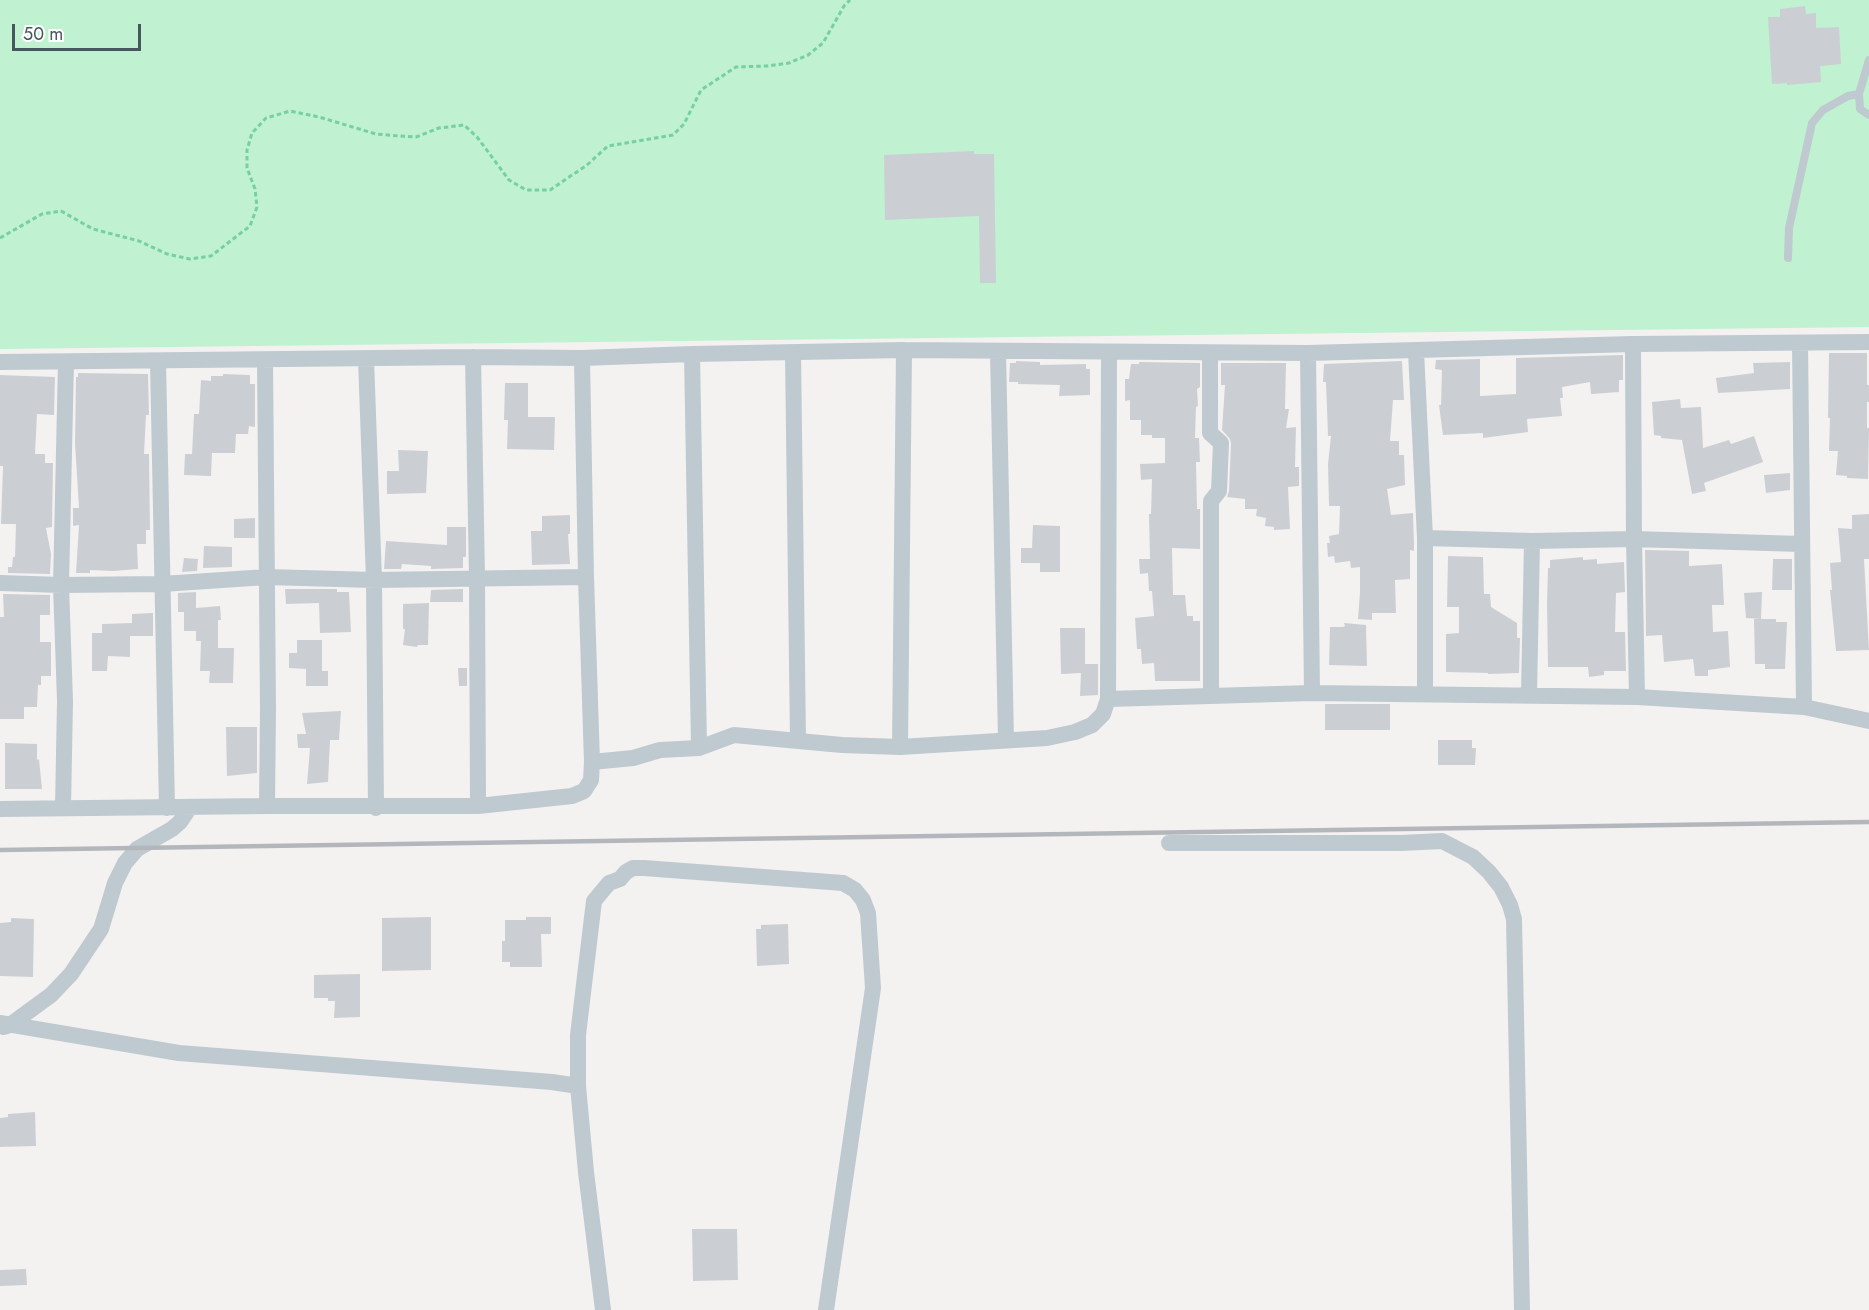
<!DOCTYPE html>
<html>
<head>
<meta charset="utf-8">
<style>
	body { margin:0 }
	#map { position:relative; width:1869px; height:1310px; overflow:hidden; background:#f4f1f1; font-family:Jost,sans-serif }
	canvas { display:block }
	.scale { position:absolute; left:12px; top:24px; width:129px; height:27px; box-sizing:border-box; border:3px solid #48565f; border-top:0; padding-left:8px; font-size:18px; line-height:21px; white-space:nowrap; color:#48565f; -webkit-text-stroke:4px #fff; paint-order:stroke }
</style>
</head>
<body>
<div id="map">
<canvas width="1869" height="1310"></canvas>
<div class="scale">50 m</div>
</div>
<script>
const ctx = document.querySelector('canvas').getContext('2d');
ctx.lineJoin = 'round';
function fill(path, color) {
  ctx.fillStyle = color;
  ctx.fill(path, 'evenodd');
}
function shape(rows) {
  const path = new Path2D();
  for (const r of rows) {
    path.moveTo(r[0], r[1]);
    for (let i = 2; i < r.length; i += 2) path.lineTo(r[i], r[i + 1]);
  }
  return path;
}
function strokePath(path, color, width, dash) {
  ctx.strokeStyle = color;
  ctx.lineWidth = width;
  ctx.lineCap = dash ? 'butt' : 'round';
  ctx.setLineDash(dash || []);
  ctx.stroke(path);
}
const green = shape([
	[0,0,1869,0,1869,327,0,349]
]);
const building = shape([
	[1805,6,1806,14,1816,13,1816,28,1839,27,1841,64,1820,66,1821,82,1787,85,1787,83,1772,84,1768,17,1780,17,1780,9],
	[974,151,974,154,994,154,996,283,980,283,979,216,885,220,884,155],
	[1829,353,1867,353,1867,385,1869,385,1869,402,1867,402,1867,428,1869,428,1868,479,1847,478,1847,476,1836,475,1838,451,1829,451,1830,418,1828,418],
	[1623,355,1623,380,1619,380,1619,392,1591,394,1590,382,1562,387,1563,398,1560,398,1562,416,1527,419,1528,432,1483,438,1483,433,1443,435,1439,405,1441,405,1442,370,1435,369,1436,360,1480,359,1480,396,1516,394,1516,358],
	[1016,361,1040,362,1040,365,1086,364,1086,369,1090,369,1090,395,1059,396,1060,385,1018,384,1018,382,1009,382,1010,363,1016,363],
	[1402,361,1404,400,1393,400,1390,441,1399,441,1399,455,1404,455,1405,485,1387,489,1391,515,1413,513,1414,545,1414,551,1410,550,1410,579,1395,580,1396,613,1372,613,1372,620,1358,619,1360,592,1360,567,1351,568,1350,561,1335,563,1334,556,1328,557,1327,543,1330,543,1329,536,1339,534,1340,506,1329,506,1328,464,1331,436,1328,436,1326,382,1323,382,1324,364],
	[1139,362,1200,363,1200,387,1197,389,1198,406,1196,407,1195,438,1199,438,1200,462,1196,462,1197,509,1200,509,1200,549,1172,548,1173,595,1185,595,1187,616,1193,616,1193,621,1200,621,1200,681,1155,681,1154,663,1142,664,1141,649,1137,649,1135,618,1154,616,1152,591,1149,591,1148,573,1140,574,1139,559,1150,559,1149,514,1151,514,1152,479,1141,480,1140,464,1165,463,1165,438,1152,438,1152,435,1141,435,1141,420,1130,420,1130,400,1125,401,1125,379,1129,379,1131,364,1139,364],
	[1790,362,1790,389,1718,393,1716,378,1754,373,1753,363],
	[1221,363,1286,363,1285,409,1289,409,1286,428,1296,427,1295,467,1299,467,1299,486,1288,487,1290,529,1274,530,1274,527,1265,526,1266,518,1256,516,1257,509,1245,509,1245,499,1227,497,1229,491,1231,443,1230,439,1222,430,1225,385,1221,385],
	[78,373,148,374,149,415,146,415,144,454,149,454,150,530,146,530,146,544,137,544,138,569,113,571,90,570,90,573,76,573,79,525,73,526,73,508,79,508,75,443,76,377,78,377],
	[223,374,250,375,250,384,255,384,255,427,249,426,248,434,236,434,235,453,212,453,211,476,184,475,185,454,192,454,194,414,199,414,201,380,211,381,211,376,223,376],
	[0,375,55,377,54,415,37,414,35,454,45,454,45,463,53,463,52,527,46,528,51,554,50,574,8,573,8,567,12,567,13,557,15,557,16,524,1,524,3,466,0,466],
	[505,383,528,383,528,417,555,417,554,450,507,449,508,420,504,420],
	[1680,399,1681,408,1701,407,1703,448,1729,440,1731,444,1754,436,1763,462,1704,483,1706,491,1692,494,1682,440,1661,438,1661,436,1654,435,1652,402],
	[398,450,428,451,426,493,387,494,387,471,399,471],
	[1790,473,1790,490,1766,493,1764,475],
	[1869,514,1869,559,1864,559,1869,650,1836,651,1830,590,1832,590,1830,563,1841,562,1838,528,1852,529,1852,515],
	[570,515,570,534,568,534,570,564,532,565,531,531,542,531,542,516],
	[255,518,255,538,234,538,234,519],
	[1033,525,1060,526,1060,572,1040,572,1040,563,1021,563,1021,548,1032,548],
	[447,527,466,527,466,557,463,557,463,568,431,569,431,566,402,564,401,569,384,569,386,541,447,545],
	[204,546,232,547,232,567,203,568],
	[1645,550,1689,551,1689,566,1722,564,1724,605,1712,605,1713,632,1728,631,1730,667,1708,670,1708,676,1695,676,1693,659,1664,662,1662,635,1646,636],
	[1448,556,1483,557,1484,594,1490,594,1491,607,1517,623,1517,638,1520,638,1519,673,1488,674,1488,673,1446,672,1446,634,1459,633,1459,607,1447,607],
	[1583,557,1583,560,1597,559,1597,564,1624,562,1625,592,1616,593,1615,632,1625,632,1626,671,1604,671,1604,675,1589,677,1588,667,1548,667,1547,604,1548,568,1550,568,1550,560],
	[184,558,198,559,197,571,182,572],
	[1773,559,1792,559,1792,590,1772,590],
	[285,589,337,589,337,592,349,592,351,632,320,633,319,603,286,604],
	[463,589,463,602,430,602,431,590],
	[196,592,196,608,220,606,221,620,218,620,218,648,234,648,233,683,209,683,210,671,200,671,201,641,196,641,196,631,184,631,184,612,178,612,178,593],
	[1762,592,1761,619,1746,618,1744,593],
	[3,594,50,595,50,615,40,615,40,642,51,642,51,676,41,676,41,685,38,685,37,707,24,707,24,719,0,719,0,617,4,617],
	[429,603,428,645,418,645,417,647,403,645,405,629,403,629,403,604],
	[153,613,153,636,130,636,130,657,108,656,107,671,92,671,92,633,102,633,102,624,132,623,132,614],
	[1754,619,1776,619,1776,622,1787,622,1785,669,1765,669,1765,664,1755,664],
	[1344,623,1366,625,1367,666,1329,665,1330,627,1343,627,1345,626],
	[1060,628,1085,628,1085,664,1098,664,1098,695,1080,696,1081,673,1061,674],
	[297,640,322,640,322,671,328,671,328,686,306,686,306,669,289,668,289,653,297,653],
	[458,668,467,668,467,686,459,686],
	[1325,704,1390,704,1390,730,1325,730],
	[341,711,339,740,330,740,328,782,307,784,310,748,298,748,297,734,306,734,302,713],
	[226,727,257,727,257,773,227,776],
	[1438,740,1472,740,1472,748,1476,748,1475,765,1438,765],
	[5,743,37,744,37,760,39,759,42,789,5,789],
	[431,917,431,970,382,971,382,918],
	[526,917,551,917,551,934,541,934,542,967,510,967,510,962,502,962,502,941,505,941,505,920,526,920],
	[11,918,34,919,33,977,0,976,0,923,11,922],
	[788,924,789,964,757,966,756,929,761,929,761,925],
	[360,974,360,1017,334,1018,335,1001,328,1001,328,998,314,998,314,975],
	[35,1112,36,1146,0,1147,0,1118,8,1117,8,1114],
	[692,1229,737,1229,738,1280,693,1281],
	[26,1269,27,1285,0,1286,0,1270]
]);
const path = shape([
	[0,238,42,214,61,211,93,229,139,241,167,254,190,259,211,256,250,226,257,207,255,189,247,168,247,150,252,133,266,118,290,111,319,117,376,134,399,136,416,137,439,128,464,125,477,137,509,180,526,190,550,190,587,165,608,146,673,135,684,124,701,90,736,67,767,66,789,63,808,55,823,43,844,6,850,0]
]);
const service = shape([
	[1859,94,1860,109,1869,115],
	[1788,258,1789,228,1812,123,1823,110,1848,96,1859,94,1869,60]
]);
const minor = shape([
	[1800,343,1804,707],
	[1633,344,1634,539,1637,697],
	[998,351,1006,740],
	[1416,351,1425,538,1425,693],
	[793,353,798,741],
	[1210,353,1210,433,1221,443,1219,491,1211,501,1211,696],
	[1308,353,1312,693],
	[692,354,699,748],
	[473,357,477,577,478,806],
	[366,359,374,580,376,808],
	[265,360,268,708,267,806],
	[158,361,167,808],
	[0,362,473,357,582,358,692,354,904,350,1308,353,1633,344,1869,342],
	[1425,538,1532,541,1634,539,1801,544],
	[0,583,61,585,162,584,267,577,374,580,586,577],
	[1529,695,1532,541],
	[1108,699,1312,693,1637,697,1804,707,1869,721],
	[900,747,904,350],
	[592,762,633,758,660,750,699,748,734,735,842,745,900,747,1047,738,1075,732,1092,725,1103,714,1108,699,1109,353],
	[63,808,65,701,61,585,66,362],
	[0,809,267,806,478,806,572,796,584,791,591,780,592,762,586,577,582,358],
	[1169,843,1401,843,1442,841,1473,857,1489,872,1501,887,1510,905,1514,919,1522,1310],
	[0,1023,179,1053,552,1082,578,1086],
	[4,1027,10,1025,51,995,71,974,101,929,115,883,125,863,137,849,172,829,180,822,190,807],
	[603,1310,586,1172,578,1086,578,1035,594,901,609,883,620,879,626,872,633,868,644,868,843,883,855,890,863,900,868,913,873,988,826,1310]
]);
const rail = shape([
	[0,850,1869,822]
]);
fill(green, '#c0f1d0');
fill(building, '#cbcfd4');
strokePath(path, '#77d09f', 3, [4.5, 3]);
strokePath(service, '#bfc9d0', 8);
strokePath(minor, '#bfc9d0', 16);
strokePath(rail, '#b3b7bc', 4.5);
</script>
</body>
</html>
